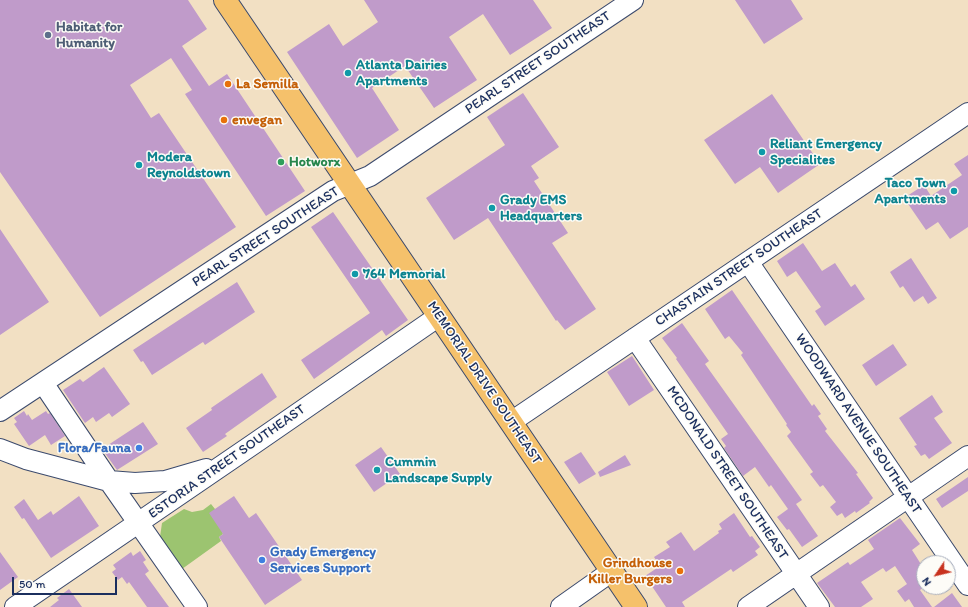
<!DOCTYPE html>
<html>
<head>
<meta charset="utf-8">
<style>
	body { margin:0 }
	#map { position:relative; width:968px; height:607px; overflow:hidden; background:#f2e0c3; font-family:Itim,sans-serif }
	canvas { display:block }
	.north { position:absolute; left:916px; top:555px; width:40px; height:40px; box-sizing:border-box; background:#fdfcf7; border:1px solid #a3aaba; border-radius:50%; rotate:235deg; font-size:11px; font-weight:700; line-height:16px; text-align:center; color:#1b2f5e }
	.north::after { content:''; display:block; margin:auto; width:14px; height:18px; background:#c8321e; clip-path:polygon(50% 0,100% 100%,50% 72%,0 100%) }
	.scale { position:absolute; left:12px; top:577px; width:105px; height:18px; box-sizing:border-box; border:2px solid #1b2f5e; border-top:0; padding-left:5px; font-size:12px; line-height:14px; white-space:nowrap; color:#1b2f5e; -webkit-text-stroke:3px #fdfcf7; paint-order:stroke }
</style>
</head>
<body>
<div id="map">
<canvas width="968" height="607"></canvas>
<div class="north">N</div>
<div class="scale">50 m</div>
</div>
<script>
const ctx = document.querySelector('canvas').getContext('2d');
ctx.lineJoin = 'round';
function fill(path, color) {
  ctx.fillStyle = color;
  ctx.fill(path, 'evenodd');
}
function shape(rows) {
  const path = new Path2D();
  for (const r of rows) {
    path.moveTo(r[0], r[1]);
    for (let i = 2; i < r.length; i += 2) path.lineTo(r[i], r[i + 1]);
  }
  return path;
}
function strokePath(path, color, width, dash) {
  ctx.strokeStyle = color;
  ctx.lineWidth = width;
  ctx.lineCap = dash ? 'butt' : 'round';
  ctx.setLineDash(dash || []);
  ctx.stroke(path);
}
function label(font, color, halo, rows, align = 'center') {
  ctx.font = font + ' Itim,sans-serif';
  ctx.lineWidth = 3;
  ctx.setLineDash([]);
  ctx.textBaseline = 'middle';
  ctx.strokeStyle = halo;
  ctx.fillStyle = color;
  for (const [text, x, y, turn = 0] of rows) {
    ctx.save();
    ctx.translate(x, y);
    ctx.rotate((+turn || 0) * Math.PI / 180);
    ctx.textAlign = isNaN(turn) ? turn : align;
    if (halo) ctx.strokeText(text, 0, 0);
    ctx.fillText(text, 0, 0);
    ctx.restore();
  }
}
const green = shape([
	[211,504,215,509,223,534,219,537,221,541,182,569,160,537,162,523,184,509,192,512,203,510]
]);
const building = shape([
	[0,0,188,0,207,29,182,46,209,86,227,74,305,191,266,216,185,94,192,90,171,58,130,85,151,118,159,113,236,227,100,317,0,172],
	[364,0,533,0,552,28,510,55,483,14,449,37,477,80,434,108,405,66,372,88,399,130,357,158,287,52,329,24,343,46,378,22],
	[735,0,791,0,803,19,764,44],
	[523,93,559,147,531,166,539,178,534,181,568,233,552,243,596,309,565,330,557,320,556,321,488,218,454,240,426,198,505,145,487,117],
	[772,94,820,164,778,193,760,167,735,184,704,140],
	[968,155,968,227,950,239,938,222,926,230,904,198,924,185,931,196,962,175,954,164],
	[333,212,408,320,386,336,382,330,314,379,301,360,370,313,311,227],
	[0,229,49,302,0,335],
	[803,243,822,271,835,263,851,287,855,284,865,299,825,326,815,311,821,307,796,271,787,277,777,261],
	[911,258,937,298,928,304,923,296,914,302,903,286,900,288,890,272],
	[237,282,255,312,205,345,203,342,152,375,143,361,141,362,133,350],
	[732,290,812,406,814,404,821,414,818,416,827,429,825,431,858,473,856,474,873,498,869,502,870,503,856,513,855,511,845,518,842,513,837,516,830,507,836,502,823,485,820,487,810,474,813,472,787,436,791,432,786,425,787,424,741,355,743,353,729,336,725,339,705,309],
	[682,323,709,361,705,364,802,500,796,504,818,536,802,547,789,529,787,530,777,517,788,509,771,485,769,487,755,467,743,476,724,448,726,446,721,439,728,434,676,359,677,358,662,338],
	[893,344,907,365,876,386,862,365],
	[632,356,654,390,629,406,607,372],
	[104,367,130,404,112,417,109,413,96,422,93,417,85,423,63,390,80,379,83,382],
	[262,373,277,397,225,434,227,436,203,452,186,428,212,410,211,408],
	[932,395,943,412,934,418,952,443,929,459,925,454,921,456,914,446,917,445,899,418],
	[24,411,27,416,28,414,32,420,46,411,48,414,50,413,65,436,51,445,45,435,29,446,14,424,17,422,14,418],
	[143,422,158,444,117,470,102,449],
	[381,447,400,474,374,492,355,465],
	[581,452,596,474,579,484,564,462],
	[625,455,631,465,600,477,598,472],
	[968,477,968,491,942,508,936,499],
	[79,496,99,526,51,558,24,518,22,519,14,507,24,499,38,520,51,511,53,515],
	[234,496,249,518,256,513,302,580,265,605,219,537,223,534,209,513],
	[734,513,750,537,752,536,760,547,755,551,758,555,733,572,731,569,682,602,685,607,666,607,645,576,660,566,654,557,670,547,666,542,681,532,694,551,719,533,718,531,722,529,719,524],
	[900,518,920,544,912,550,924,569,924,587,920,590,932,607,914,607,909,599,905,602,897,591,907,584,895,566,886,572,883,568,861,582,873,599,861,607,835,607,817,583,848,562,850,565,874,549,868,540],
	[140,551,146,560,143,562,149,571,145,574,169,607,147,607,129,582,127,584,122,577,118,580,112,572,116,569,113,565,131,552,133,556],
	[0,552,18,577,0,590],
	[69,589,82,607,50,607,59,600,57,598],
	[952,593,962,607,934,607]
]);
const minor = shape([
	[748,262,968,585],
	[635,338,819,607],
	[43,383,109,481,197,607],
	[0,411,333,191,370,176,633,0],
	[511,422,968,113],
	[0,449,26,459,109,481,135,483,165,481,206,469],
	[15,607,255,443,439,316],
	[561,607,612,571],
	[748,607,968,456]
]);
const major = shape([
	[225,0,636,607]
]);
const markers = [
	[48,35,4,"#5c6f8a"],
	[348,73,4,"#0f9aa8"],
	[228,84,4,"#e8710a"],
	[224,120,4,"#e8710a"],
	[762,152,4,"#0f9aa8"],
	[281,162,4,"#2e9e5b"],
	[139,165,4,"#0f9aa8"],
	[954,191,4,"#0f9aa8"],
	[492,208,4,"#0f9aa8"],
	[355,274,4,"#0f9aa8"],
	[139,448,4,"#3f7fe0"],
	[377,470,4,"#0f9aa8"],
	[262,560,4,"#3f7fe0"],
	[680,571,4,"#e8710a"]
];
const serviceNames = [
	["Habitat for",56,27],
	["Humanity",56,43]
];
const streetNames = [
	["PEARL STREET SOUTHEAST",538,63,-34],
	["PEARL STREET SOUTHEAST",266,237,-33],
	["CHASTAIN STREET SOUTHEAST",739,268,-34],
	["MEMORIAL DRIVE SOUTHEAST",484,383,56],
	["WOODWARD AVENUE SOUTHEAST",858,424,56],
	["ESTORIA STREET SOUTHEAST",227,462,-35],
	["MCDONALD STREET SOUTHEAST",727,473,56]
];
const cultureNames = [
	["Atlanta Dairies",356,65],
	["Apartments",356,81],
	["Reliant Emergency",770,144],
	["Specialites",770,160],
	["Modera",147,157],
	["Reynoldstown",147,173],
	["Taco Town",946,183,"right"],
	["Apartments",946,199,"right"],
	["Grady EMS",500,200],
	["Headquarters",500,216],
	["764 Memorial",363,274],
	["Cummin",385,462],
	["Landscape Supply",385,478]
];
const foodNames = [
	["La Semilla",236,84],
	["envegan",232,120],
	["Grindhouse",672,563,"right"],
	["Killer Burgers",672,579,"right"]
];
const leisureNames = [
	["Hotworx",289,162]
];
const shopNames = [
	["Flora/Fauna",131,448],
	["Grady Emergency",270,552,"left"],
	["Services Support",270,568,"left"]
];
fill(green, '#9cc470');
fill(building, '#c09bca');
strokePath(minor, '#3b4a6d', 22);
strokePath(major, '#3b4a6d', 24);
strokePath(minor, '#fff', 20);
strokePath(major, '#f5c16b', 22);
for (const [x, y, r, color] of markers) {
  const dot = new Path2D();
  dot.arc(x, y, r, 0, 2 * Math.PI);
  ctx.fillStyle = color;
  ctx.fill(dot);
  strokePath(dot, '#fdfcf7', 1.5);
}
label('bold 14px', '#4e5e75', '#fdfcf7', serviceNames, 'left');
label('14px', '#1b2f5e', '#fdfcf7', streetNames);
label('bold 14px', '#0d838f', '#fdfcf7', cultureNames, 'left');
label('bold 14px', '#c56008', '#fdfcf7', foodNames, 'left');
label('bold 14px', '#27864d', '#fdfcf7', leisureNames, 'left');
label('bold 14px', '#366cbe', '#fdfcf7', shopNames, 'right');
</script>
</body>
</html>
